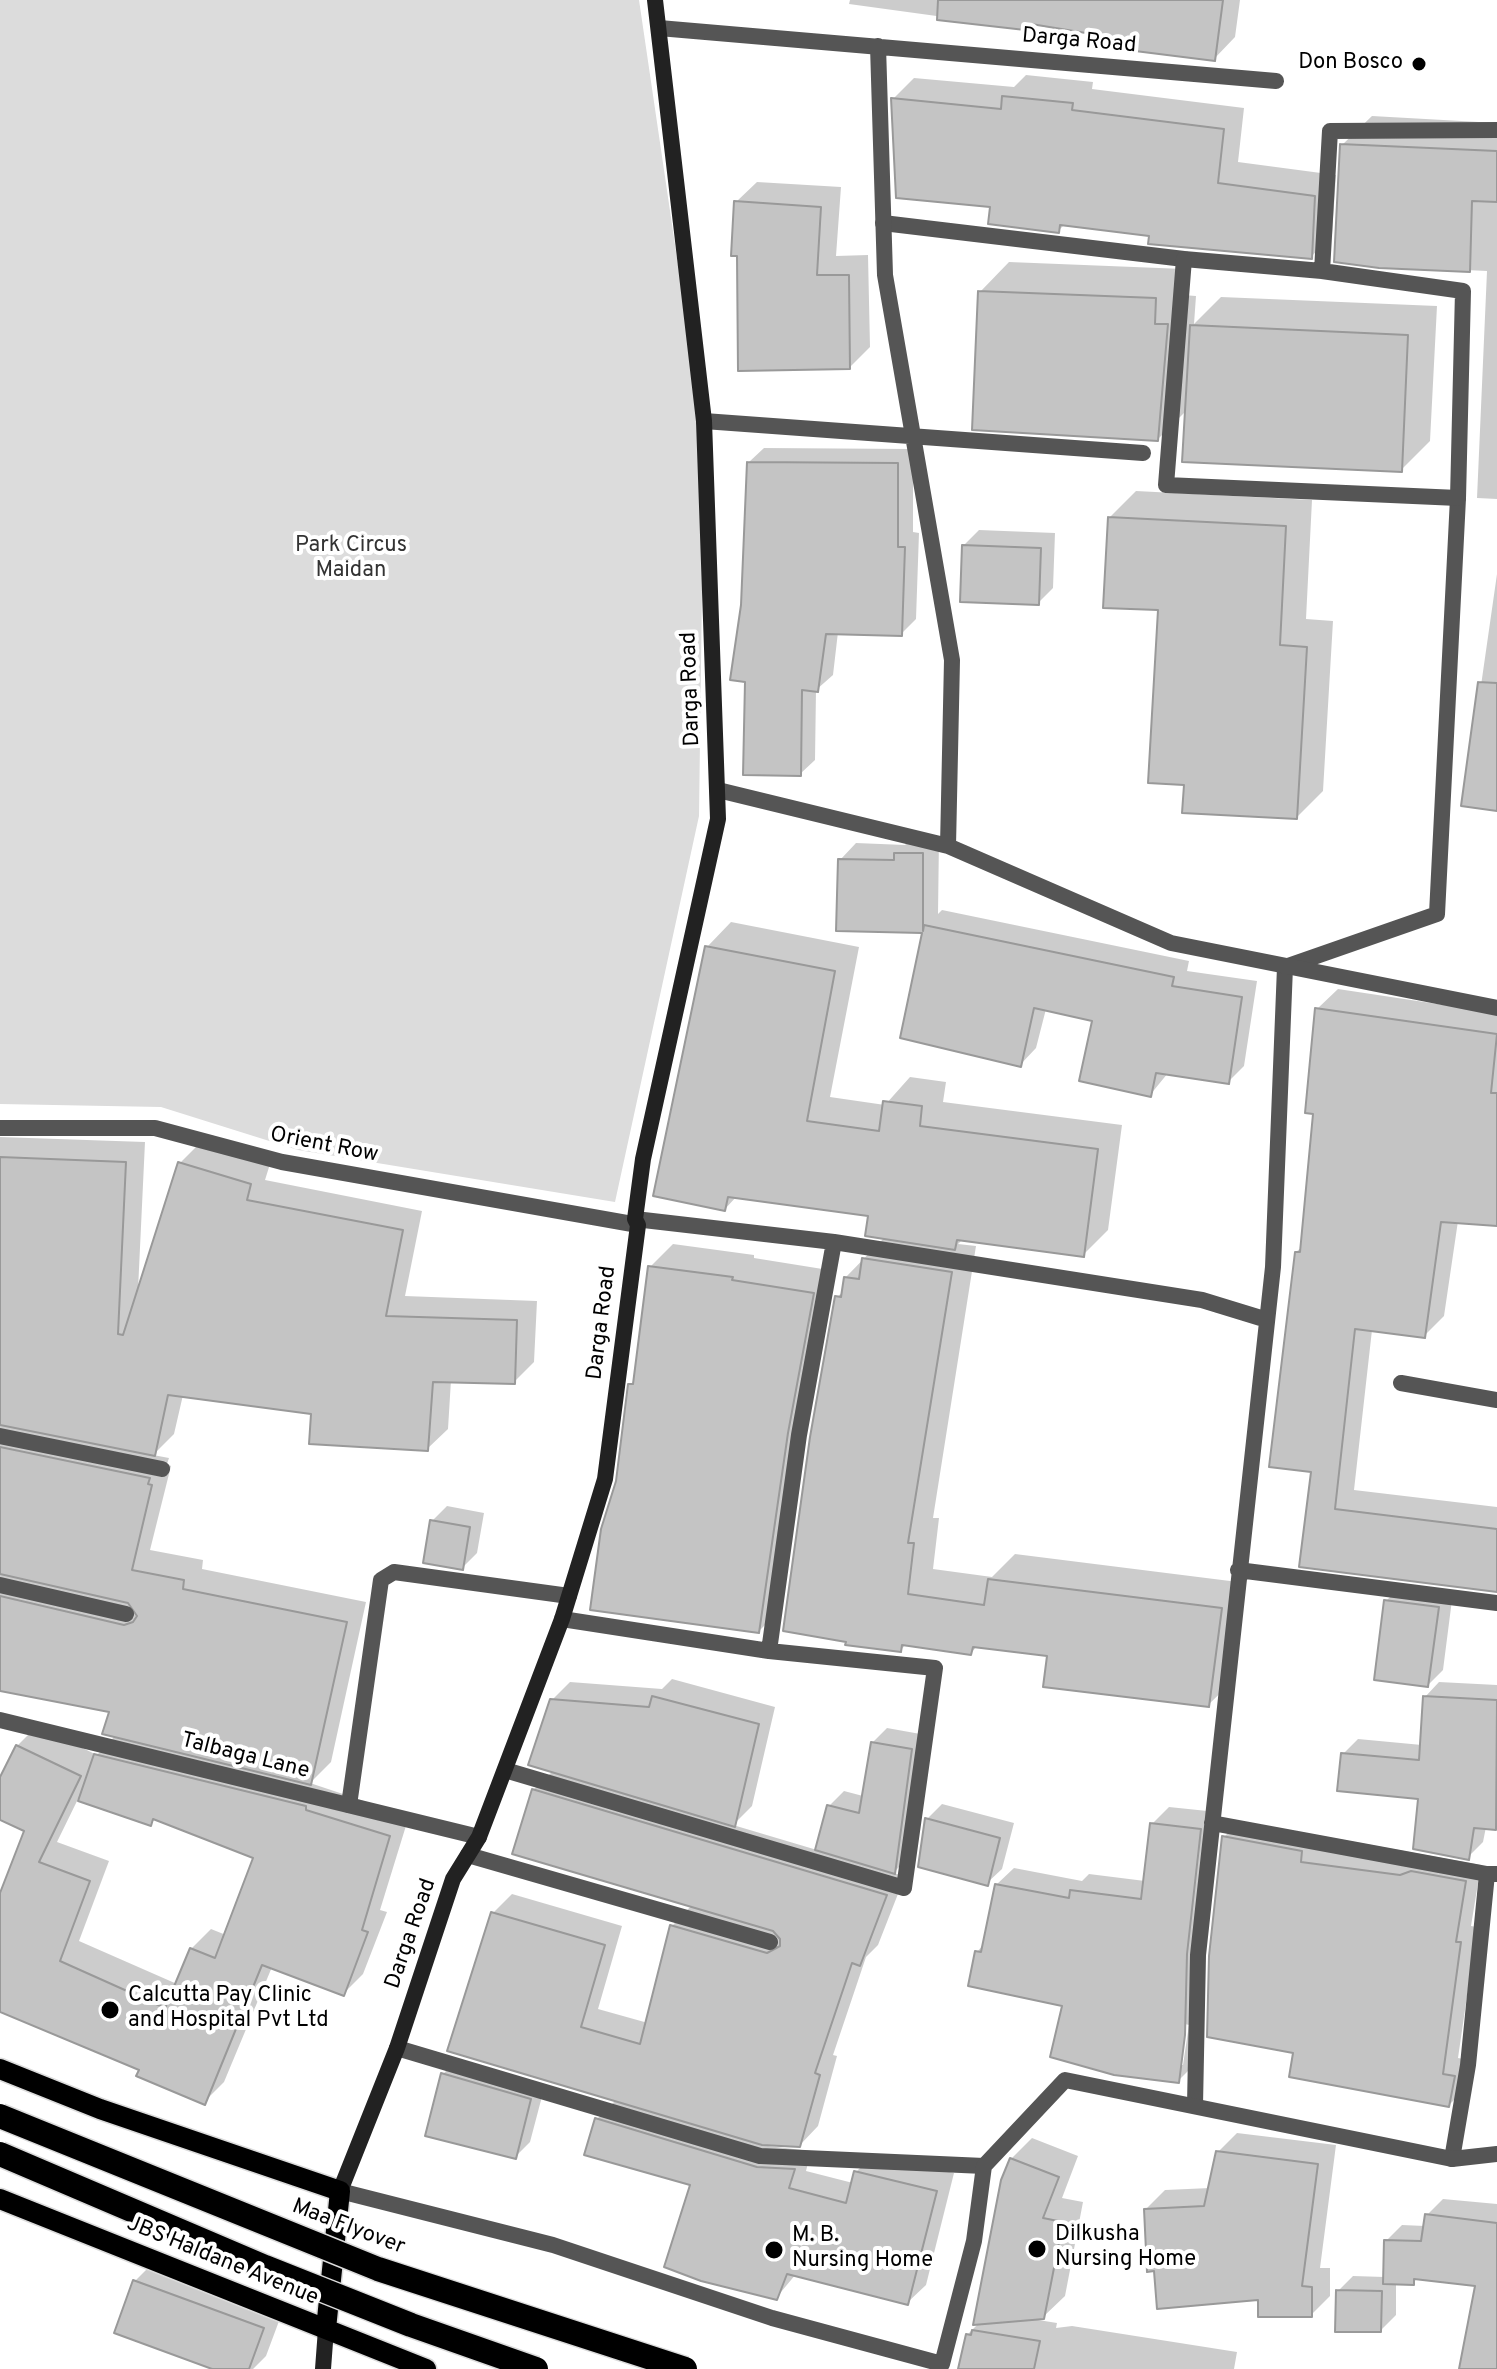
<!DOCTYPE html>
<html>
<head>
<meta charset="utf-8">
<style>
	body { margin:0 }
	canvas { display:block; background:#fff }
</style>
</head>
<body>
<canvas width="1497" height="2369"></canvas>
<script>
const ctx = document.querySelector('canvas').getContext('2d');
ctx.lineJoin = 'round';
function fill(path, color) {
  ctx.fillStyle = color;
  ctx.fill(path, 'evenodd');
}
function shape(rows) {
  const path = new Path2D();
  for (const r of rows) {
    path.moveTo(r[0], r[1]);
    for (let i = 2; i < r.length; i += 2) path.lineTo(r[i], r[i + 1]);
  }
  return path;
}
function strokePath(path, color, width, dash) {
  ctx.strokeStyle = color;
  ctx.lineWidth = width;
  ctx.lineCap = dash ? 'butt' : 'round';
  ctx.setLineDash(dash || []);
  ctx.stroke(path);
}
function label(font, color, halo, rows, align = 'center') {
  ctx.font = font + ' Overpass,sans-serif';
  ctx.lineWidth = 8;
  ctx.setLineDash([]);
  ctx.textBaseline = 'middle';
  ctx.strokeStyle = halo;
  ctx.fillStyle = color;
  for (const [text, x, y, turn = 0] of rows) {
    ctx.save();
    ctx.translate(x, y);
    ctx.rotate((+turn || 0) * Math.PI / 180);
    ctx.textAlign = isNaN(turn) ? turn : align;
    if (halo) ctx.strokeText(text, 0, 0);
    ctx.fillText(text, 0, 0);
    ctx.restore();
  }
}
const green = shape([
	[0,0,639,0,704,442,699,816,615,1202,298,1150,161,1107,0,1104]
]);
const shadow = shape([
	[850,0,1240,0,1235,37,1214,59,1107,34,1030,22,1024,28,849,4],
	[1026,75,1093,82,1092,89,1244,108,1238,162,1336,175,1332,235,1311,257,1065,224,1058,231,992,205,893,99,914,78,1014,87],
	[1372,116,1497,123,1497,499,1477,498,1487,271,1380,266,1342,145],
	[757,182,841,187,836,256,868,255,870,347,850,367,736,202],
	[1009,262,1184,269,1183,295,1196,296,1194,324,1221,297,1437,306,1430,441,1401,470,1187,410,1158,439,980,292],
	[764,448,913,449,913,532,919,533,916,619,901,634,838,632,833,675,816,690,815,760,800,774,747,681,743,605,749,462],
	[1136,491,1312,500,1306,619,1333,621,1323,791,1297,817,1186,783,1161,608,1109,518],
	[979,530,1055,533,1053,588,1038,603,964,545],
	[1497,574,1497,809,1464,804],
	[913,837,939,838,938,914,942,910,1189,961,1187,971,1257,981,1244,1066,1228,1082,1168,1073,1150,1095,1094,1020,1046,1009,1036,1048,1020,1065,925,931,838,929,840,860,856,843,905,845],
	[731,922,859,947,830,1097,885,1105,910,1077,946,1082,943,1102,1122,1125,1108,1230,1083,1255,963,1239,958,1244,976,1246,933,1518,939,1518,933,1569,992,1577,1015,1554,1246,1583,1234,1680,1208,1705,1049,1655,978,1645,971,1653,906,1644,901,1650,837,1297,844,1291,846,1277,885,1237,870,1214,737,1196,725,1209,707,947],
	[1338,989,1497,1013,1497,1224,1458,1221,1444,1316,1424,1336,1372,1330,1354,1490,1497,1507,1497,1590,1302,1565,1313,1470,1296,1252,1302,1247,1315,1112,1317,1009],
	[0,1137,145,1142,138,1290,180,1163,200,1143,270,1164,265,1180,422,1211,405,1296,537,1301,534,1362,514,1382,451,1380,448,1429,427,1449,313,1413,183,1395,174,1434,153,1455,169,1458,167,1464,171,1466,150,1550,203,1560,202,1569,366,1602,331,1762,310,1783,409,1816,380,1910,387,1912,363,1974,343,1994,272,1967,224,2082,204,2102,142,2069,0,2010,0,1898,26,1830,0,1818,0,1781,17,1746,37,1726,97,1755,116,1735,112,1711,0,1688],
	[78,1799,150,1824,156,1818,256,1856,226,1935,211,1929,191,1949,177,1984,79,1941,109,1861,57,1842],
	[673,1244,754,1255,754,1258,835,1271,810,1409,781,1609,759,1631,618,1481,650,1267],
	[447,1506,484,1513,477,1553,462,1568,432,1521],
	[1401,1586,1453,1592,1443,1670,1428,1685,1386,1601],
	[672,1679,775,1707,752,1806,733,1825,817,1850,829,1806,844,1791,863,1796,872,1743,887,1728,926,1735,909,1857,893,1873,905,1876,878,1945,866,1957,833,2055,837,2056,818,2126,800,2145,759,2145,811,2151,806,2171,853,2183,856,2172,874,2154,954,2173,926,2285,908,2302,796,2274,776,2298,693,2184,597,2119,616,2100,493,1913,512,1894,622,1926,598,2009,648,2023,672,1926,692,1905,533,1790,553,1771,552,1700,570,1682,662,1689],
	[1439,1682,1497,1685,1497,1826,1486,1827,1483,1842,1468,1857,1420,1797,1343,1754,1358,1739,1422,1745,1425,1697],
	[942,1804,1014,1823,1002,1869,987,1883,927,1819],
	[1169,1807,1217,1812,1195,2064,1178,2081,1065,2004,977,1952,984,1944,996,1885,1014,1868,1082,1881,1089,1874,1145,1881,1152,1824],
	[1185,2024,1189,2025,1183,2065,1179,2065],
	[1240,1821,1481,1865,1471,1926,1477,1927,1458,2058,1470,2060,1465,2089,1449,2105,1296,2051,1224,1837],
	[458,2059,545,2085,530,2142,515,2157,443,2074],
	[1237,2133,1336,2145,1320,2268,1330,2268,1330,2296,1311,2315,1260,2298,1146,2209,1165,2190,1210,2188,1218,2152],
	[1032,2138,1078,2156,1062,2198,1083,2202,1065,2296,1043,2317,1032,2319,1057,2323,1056,2328,1072,2326,1237,2352,1234,2369,960,2369,967,2335,980,2322,1011,2159],
	[1443,2199,1497,2204,1497,2369,1461,2369,1477,2284,1418,2277,1413,2283,1396,2282,1396,2315,1381,2330,1338,2291,1353,2276,1385,2277,1386,2241,1402,2225,1425,2226,1427,2215],
	[157,2259,285,2305,266,2356,253,2369,218,2369,135,2281]
]);
const building = shape([
	[938,0,1223,0,1215,61,1103,47,1104,36,1025,23,1025,30,937,20,938,0],
	[1002,96,1073,103,1072,110,1224,129,1218,183,1315,196,1312,259,1148,244,1149,236,1060,225,1059,233,988,224,990,207,896,198,891,98,1001,109,1002,96],
	[1340,144,1497,151,1497,202,1472,201,1470,272,1379,268,1334,262,1340,144],
	[734,201,821,207,817,275,849,275,850,369,738,371,737,256,731,256,734,201],
	[978,291,1156,298,1155,324,1168,324,1158,441,972,430,978,291],
	[1190,325,1408,335,1402,472,1182,462,1190,325],
	[747,462,898,463,898,547,905,547,902,636,826,634,818,692,802,690,801,776,743,775,745,682,730,680,741,605,747,462],
	[1108,517,1286,526,1280,645,1307,647,1297,819,1182,813,1184,785,1148,783,1158,610,1103,608,1108,517],
	[962,545,1041,548,1039,605,960,602,962,545],
	[1478,682,1497,683,1497,811,1461,806,1478,682],
	[894,853,923,853,923,931,924,925,1174,977,1172,986,1242,997,1229,1084,1156,1073,1151,1097,1079,1081,1092,1021,1034,1008,1021,1067,900,1038,922,933,836,931,838,859,894,860,894,853],
	[705,946,835,971,807,1121,879,1131,883,1101,922,1106,920,1126,1098,1149,1084,1257,957,1240,955,1250,865,1236,868,1216,728,1197,725,1211,653,1196,705,946],
	[1315,1008,1497,1034,1491,1093,1497,1093,1497,1226,1441,1222,1425,1338,1355,1329,1335,1509,1497,1529,1497,1592,1299,1567,1311,1472,1269,1467,1295,1252,1300,1252,1313,1114,1305,1113,1315,1008],
	[0,1157,126,1162,118,1334,123,1335,178,1162,251,1184,247,1200,403,1230,386,1316,517,1320,515,1384,433,1382,428,1451,309,1444,311,1414,168,1395,155,1456,0,1425,0,1157],
	[862,1258,952,1272,908,1543,914,1543,908,1594,984,1605,988,1579,1222,1608,1209,1707,1043,1687,1047,1656,973,1647,971,1655,902,1645,901,1652,845,1645,846,1642,783,1631,810,1437,835,1296,841,1297,844,1277,859,1279,862,1258],
	[648,1266,733,1277,732,1280,814,1293,788,1433,759,1633,590,1610,601,1529,616,1481,628,1384,633,1384,648,1266],
	[0,1447,150,1478,148,1484,152,1485,132,1570,184,1580,183,1589,347,1622,311,1785,102,1734,109,1712,0,1691,0,1596,124,1625,133,1622,137,1616,128,1603,0,1574,0,1447],
	[430,1520,470,1527,463,1570,423,1563,430,1520],
	[1384,1600,1439,1607,1428,1687,1374,1680,1384,1600],
	[652,1696,759,1724,735,1827,528,1765,550,1699,649,1707,652,1696],
	[1423,1696,1497,1700,1496,1830,1474,1828,1469,1860,1413,1849,1418,1799,1337,1791,1341,1753,1419,1760,1423,1696],
	[871,1742,912,1749,895,1874,815,1850,827,1805,859,1813,871,1742],
	[16,1745,81,1776,39,1862,90,1881,60,1961,165,2008,190,1948,215,1958,253,1858,153,1819,151,1826,78,1801,94,1754,306,1806,306,1810,390,1836,362,1930,368,1932,344,1996,262,1965,205,2105,136,2076,139,2070,0,2012,0,1893,24,1831,0,1820,0,1777,16,1745],
	[532,1789,887,1895,860,1966,852,1963,815,2073,820,2075,800,2147,762,2145,447,2051,491,1912,605,1945,581,2027,640,2044,670,1925,767,1953,780,1946,780,1939,773,1931,512,1854,532,1789],
	[925,1818,1000,1838,988,1886,918,1867,925,1818],
	[1150,1823,1201,1829,1187,1954,1185,2035,1179,2083,1114,2075,1050,2057,1062,2006,968,1986,975,1951,981,1952,995,1884,1069,1898,1070,1890,1141,1899,1150,1823],
	[1222,1836,1302,1851,1301,1862,1400,1875,1411,1871,1466,1881,1456,1942,1461,1942,1443,2074,1455,2076,1449,2107,1289,2077,1293,2053,1207,2037,1209,1956,1222,1836],
	[441,2073,531,2099,516,2159,425,2136,441,2073],
	[595,2118,757,2167,795,2169,789,2188,846,2203,854,2171,937,2191,908,2305,787,2274,777,2300,701,2281,664,2267,690,2185,584,2155,595,2118],
	[1216,2151,1318,2164,1302,2286,1312,2287,1312,2317,1258,2317,1258,2300,1157,2309,1154,2271,1147,2272,1144,2209,1204,2206,1216,2151],
	[1010,2158,1059,2177,1043,2218,1063,2222,1044,2319,973,2325,1001,2180,1010,2158],
	[1425,2214,1497,2223,1497,2369,1459,2369,1475,2286,1414,2279,1414,2285,1383,2284,1384,2240,1421,2241,1425,2214],
	[133,2280,264,2328,249,2369,212,2369,114,2333,133,2280],
	[1336,2290,1382,2291,1381,2332,1335,2332,1336,2290],
	[972,2330,1040,2341,1034,2369,958,2369,966,2334,971,2335,972,2330]
]);
const lane = shape([
	[883,223,1184,259,1322,271],
	[635,1219,834,1242,1202,1300,1264,1319],
	[1401,1383,1497,1400],
	[1238,1570,1497,1603],
	[769,1651,799,1435,834,1242],
	[505,1770,904,1888,935,1668,769,1651,562,1619],
	[349,1805,381,1580,394,1572,569,1596],
	[1212,1823,1487,1874],
	[397,2048,760,2156,984,2166],
	[1195,2105,1198,1955,1273,1267,1285,967,1437,914,1458,498,1463,291,1322,271,1330,131,1497,130],
	[1452,2159,1468,2065,1487,1874,1497,1874]
]);
const street = shape([
	[659,28,1276,81],
	[878,46,885,275,952,660,948,846],
	[1184,259,1166,485,1458,498],
	[704,421,1143,453],
	[718,790,948,846,1171,943,1497,1008],
	[0,1128,155,1128,282,1162,638,1225],
	[0,1436,162,1469],
	[0,1585,126,1614],
	[0,1720,479,1837],
	[468,1855,770,1942],
	[340,2191,553,2245,772,2318,942,2364,974,2241,984,2166,1065,2080,1452,2159,1497,2154]
]);
const secondary = shape([
	[340,2191,397,2048,453,1879,479,1837,562,1619,605,1479,638,1225,635,1219,643,1159,718,819,704,421,655,0],
	[323,2369,326,2329]
]);
const primary = shape([
	[0,2069,100,2109,340,2191,326,2329],
	[0,2199,426,2369]
]);
const highwayBridge = shape([
	[0,2116,378,2269,685,2369],
	[0,2154,265,2267,411,2325,536,2369]
]);
const markers = [
	[1419,64,8,"#000"],
	[110,2010,10,"#000"],
	[1037,2249,10,"#000"],
	[774,2250,10,"#000"]
];
const streetNames = [
	["Darga Road",1079,42,5],
	["Darga Road",692,689,-92],
	["Orient Row",324,1146,11],
	["Darga Road",603,1323,-83],
	["Talbaga Lane",245,1757,14],
	["Darga Road",412,1934,-71],
	["Maa Flyover",348,2228,21],
	["JBS Haldane Avenue",222,2262,22]
];
const poiNames = [
	["Don Bosco",1403,64,"right"],
	["Calcutta Pay Clinic",128,1997],
	["and Hospital Pvt Ltd",128,2022],
	["Dilkusha",1055,2236],
	["Nursing Home",1055,2261],
	["M. B.",792,2237],
	["Nursing Home",792,2262]
];
const parkNames = [
	["Park Circus",351,547],
	["Maidan",351,572]
];
fill(green, '#dcdcdc');
fill(shadow, '#0003');
fill(building, '#c4c4c4');
strokePath(building, '#999', 2);
strokePath(primary, '#dbdbdb', 23);
strokePath(lane, '#555', 16);
strokePath(street, '#555', 16);
strokePath(secondary, '#222', 16);
strokePath(primary, '#000', 20);
strokePath(highwayBridge, '#dbdbdb', 27, []);
strokePath(highwayBridge, '#000', 24);
for (const [x, y, r, color] of markers) {
  const dot = new Path2D();
  dot.arc(x, y, r, 0, 2 * Math.PI);
  ctx.fillStyle = color;
  ctx.fill(dot);
  strokePath(dot, '#fff', 3);
}
label('22px', '#000', '#fff', streetNames);
label('22px', '#000', '#fff', poiNames, 'left');
label('22px', '#333', '#fff', parkNames);
</script>
</body>
</html>
